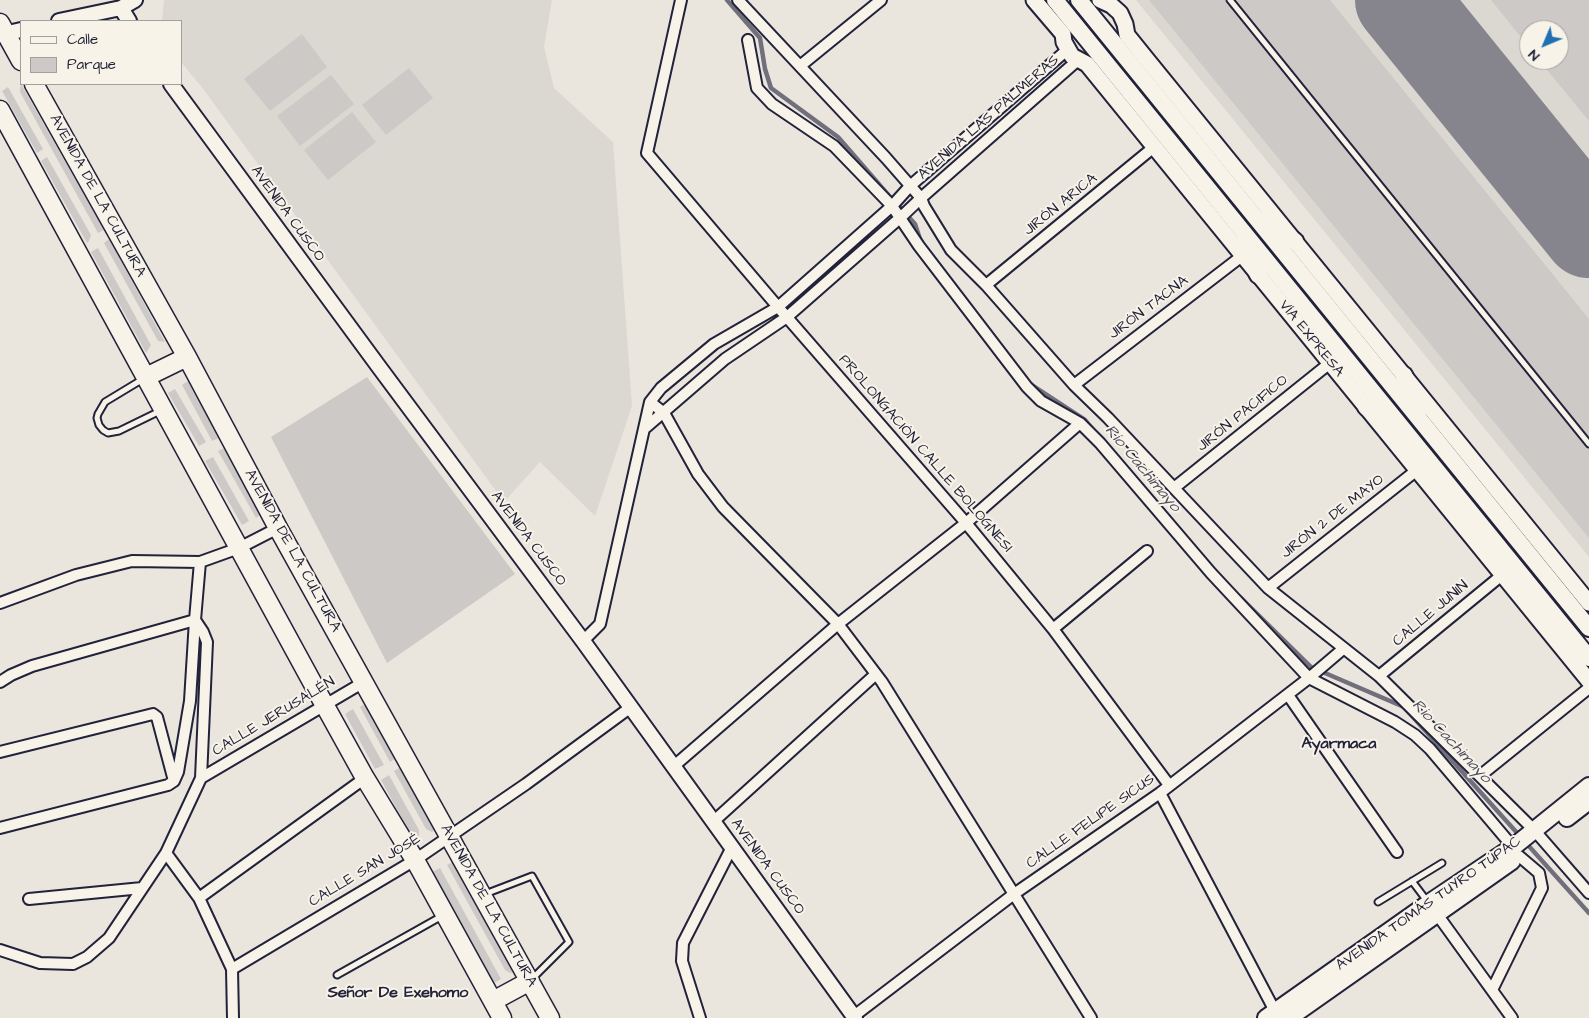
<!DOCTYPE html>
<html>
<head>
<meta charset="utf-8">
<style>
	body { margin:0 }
	#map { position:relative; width:1589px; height:1018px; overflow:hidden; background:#eae6de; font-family:"Architects Daughter",sans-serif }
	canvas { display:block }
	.legend { position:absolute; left:20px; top:20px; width:162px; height:65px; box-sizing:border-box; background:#f7f3e8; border:1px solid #a29fa3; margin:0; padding:6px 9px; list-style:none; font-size:15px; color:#22223b }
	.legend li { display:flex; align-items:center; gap:10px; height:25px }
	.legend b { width:25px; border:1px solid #a29fa3 }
	.north { position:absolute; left:1519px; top:20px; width:50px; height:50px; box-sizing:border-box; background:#f7f3e8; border:1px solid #a29fa3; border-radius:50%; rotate:225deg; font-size:14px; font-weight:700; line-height:20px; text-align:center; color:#22223b }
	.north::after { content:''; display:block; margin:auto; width:18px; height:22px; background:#1f6fb2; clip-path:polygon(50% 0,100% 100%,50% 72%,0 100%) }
</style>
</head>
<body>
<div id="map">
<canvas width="1589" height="1018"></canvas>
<ul class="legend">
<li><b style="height:6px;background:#f7f3e8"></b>Calle</li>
<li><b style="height:14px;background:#cdc9c6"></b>Parque</li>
</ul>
<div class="north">N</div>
</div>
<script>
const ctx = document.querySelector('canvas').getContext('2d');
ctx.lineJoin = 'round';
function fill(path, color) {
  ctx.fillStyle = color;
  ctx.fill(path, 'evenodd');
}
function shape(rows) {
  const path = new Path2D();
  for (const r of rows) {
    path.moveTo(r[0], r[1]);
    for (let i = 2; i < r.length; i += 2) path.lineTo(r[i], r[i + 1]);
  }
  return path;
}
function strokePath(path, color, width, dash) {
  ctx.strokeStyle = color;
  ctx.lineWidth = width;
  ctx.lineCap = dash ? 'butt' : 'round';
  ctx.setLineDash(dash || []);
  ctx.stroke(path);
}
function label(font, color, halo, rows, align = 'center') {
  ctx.font = font + ' "Architects Daughter",sans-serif';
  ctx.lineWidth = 4;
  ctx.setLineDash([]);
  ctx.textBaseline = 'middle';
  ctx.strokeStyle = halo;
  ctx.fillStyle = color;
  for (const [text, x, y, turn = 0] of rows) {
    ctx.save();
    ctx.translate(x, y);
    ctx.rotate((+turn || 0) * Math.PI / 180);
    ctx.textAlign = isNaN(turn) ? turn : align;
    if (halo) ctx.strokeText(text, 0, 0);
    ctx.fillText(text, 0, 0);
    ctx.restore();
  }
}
const built = shape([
	[164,0,552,0,544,47,554,88,613,142,632,406,595,516,540,462,504,502,204,90,181,62,181,21,162,21],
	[1136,0,1589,0,1589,557,1428,359],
	[1529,30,1559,30,1559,60,1529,60]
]);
const green = shape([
	[1149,0,1330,0,1589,319,1589,538],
	[1491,0,1589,0,1589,121,1539,60,1559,60,1559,30,1529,30,1529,47],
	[302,34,327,67,270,111,244,79],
	[409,68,433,98,386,135,362,105],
	[331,75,354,104,300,146,277,116],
	[21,81,21,84,104,230,98,233,20,92],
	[8,87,43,149,37,153,2,91],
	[352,112,376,142,328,180,304,150],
	[47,157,91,235,89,241,87,243,41,161],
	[109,239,165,342,158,341,104,243],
	[98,248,151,345,146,353,91,252],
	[367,377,515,574,387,663,271,437],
	[188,381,219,438,212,441,182,385],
	[175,389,206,442,199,446,168,393],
	[224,448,261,514,256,518,218,451],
	[213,457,249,521,242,525,205,461],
	[366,703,396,758,390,762,360,707],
	[353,709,384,765,375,769,345,714],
	[401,767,435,830,432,832,426,829,394,771],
	[389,775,419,830,419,838,414,841,381,780],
	[454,861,514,972,510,973,505,970,447,865],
	[440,868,501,979,494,983,432,872]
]);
const stream = shape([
	[727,0,760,38,765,69,771,88,838,137,891,198],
	[896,203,915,224,921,242],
	[1030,384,1085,420,1094,431],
	[1241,598,1311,667,1404,707,1589,913]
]);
const runway = shape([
	[1401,0,1589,232]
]);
const service = shape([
	[1230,0,1589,444],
	[143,379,105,402,98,414,97,418,99,425,103,430,108,433,119,431,160,411],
	[1412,881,1427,901],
	[485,894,532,876,569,942,532,979],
	[1378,902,1442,863],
	[337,975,442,916]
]);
const minor = shape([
	[681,0,647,153,778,307,966,523,1053,629,1169,785],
	[738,0,886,158,921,198,924,206,951,250,986,285,1074,385,1108,418,1268,588,1379,676,1535,831,1589,893],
	[748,40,757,88,772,104,834,146,892,206,919,246,1027,387,1041,401,1080,423,1100,443,1211,573,1309,678,1395,722,1415,735,1430,749,1513,847],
	[800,66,881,0],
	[986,285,1154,147],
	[1074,385,1242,256],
	[650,402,664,413,698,474,723,507,838,624,882,682,1091,1018],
	[644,429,725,359,787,317,901,217,921,198,1078,60],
	[1174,488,1330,363],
	[200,562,195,620,203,632,207,642,201,778,166,853,199,898,232,969,233,1018],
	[1268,588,1417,470],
	[0,603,76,575,132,561,200,562,239,548,278,528],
	[1053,629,1147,551],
	[583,641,600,624,650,402,661,388,714,344,778,307,892,206,910,186,1067,50],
	[1379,676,1502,575],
	[0,682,11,675,32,666,195,620,190,701,178,772,174,781,168,785,0,828],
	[1288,695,1397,852],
	[0,752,153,714,157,717,174,781],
	[674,766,838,624,966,523,1080,423],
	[1481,775,1589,688],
	[201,778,364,682],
	[1160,793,1277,1015],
	[714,821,876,674],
	[199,898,365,778],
	[29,899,142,888],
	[1434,910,1512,1018],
	[0,950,40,963,73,964,87,957,109,938,166,853],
	[232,969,415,860,526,784,631,707],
	[1492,990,1542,888,1539,873,1519,856],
	[854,1016,1014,894,1160,793,1309,678,1343,649],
	[700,1018,682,961,683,943,732,847]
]);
const tertiary = shape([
	[121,8,129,21],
	[59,21,121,8,135,0],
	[0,35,21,30],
	[171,84,379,367,583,641,855,1018]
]);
const secondary = shape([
	[1034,0,1063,34,1064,42,1072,56,1087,64,1589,681],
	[1100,0,1111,5,1120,13,1125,24,1127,35,1148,61,1589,603]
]);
const primary = shape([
	[1055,0,1589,658],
	[1079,0,1589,628],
	[1264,220,1295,241],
	[1244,242,1258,275],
	[1404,375,1419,410],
	[1366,407,1394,428],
	[1567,818,1589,801],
	[1266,1018,1429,903,1517,844,1589,786],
	[1289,1018,1512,861]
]);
const trunk = shape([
	[0,23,21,61],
	[34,84,187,357,278,528,550,1018],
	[0,110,324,704,365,778,415,860,502,1018],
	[146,377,187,357],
	[493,1001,530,981]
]);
const streetNames = [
	["AVENIDA LAS PALMERAS",989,118,-41],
	["AVENIDA DE LA CULTURA",97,196,61],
	["JIRÓN ARICA",1061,205,-39],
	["AVENIDA CUSCO",287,214,54],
	["JIRÓN TACNA",1149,308,-37],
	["VÍA EXPRESA",1311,339,51],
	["JIRÓN PACIFICO",1243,414,-39],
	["PROLONGACIÓN CALLE BOLOGNESI",925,454,49],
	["JIRÓN 2 DE MAYO",1333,517,-38],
	["AVENIDA CUSCO",528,539,53],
	["AVENIDA DE LA CULTURA",292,551,61],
	["CALLE JUNIN",1431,614,-40],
	["CALLE JERUSALÉN",274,717,-31],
	["CALLE FELIPE SICUS",1091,822,-35],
	["AVENIDA CUSCO",767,867,54],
	["CALLE SAN JOSÉ",365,871,-31],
	["AVENIDA TOMÁS TUYRO TÚPAC",1429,904,-35],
	["AVENIDA DE LA CULTURA",488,906,61]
];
const waterNames = [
	["Río Cachimayo",1142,469,50],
	["Río Cachimayo",1451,742,47]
];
const neighbourhoodNames = [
	["Ayarmaca",1339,745],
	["Señor De Exehomo",398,994]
];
fill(built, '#dbd8d2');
fill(green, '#cdc9c6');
strokePath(stream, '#716f7b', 4.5);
strokePath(runway, '#86848c', 92);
strokePath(service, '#22223b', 9);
strokePath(minor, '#22223b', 14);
strokePath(tertiary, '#22223b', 18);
strokePath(secondary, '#22223b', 19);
strokePath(primary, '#22223b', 20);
strokePath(trunk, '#22223b', 21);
strokePath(service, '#f7f3e8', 5);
strokePath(minor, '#f7f3e8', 10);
strokePath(tertiary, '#f7f3e8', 14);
strokePath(secondary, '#f7f3e8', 15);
strokePath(primary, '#f7f3e8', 16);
strokePath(trunk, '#f7f3e8', 18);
label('15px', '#22223b', '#f7f3e8', streetNames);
label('italic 16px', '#504f60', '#f7f3e8', waterNames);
label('bold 16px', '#22223b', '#f7f3e8', neighbourhoodNames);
</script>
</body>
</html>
